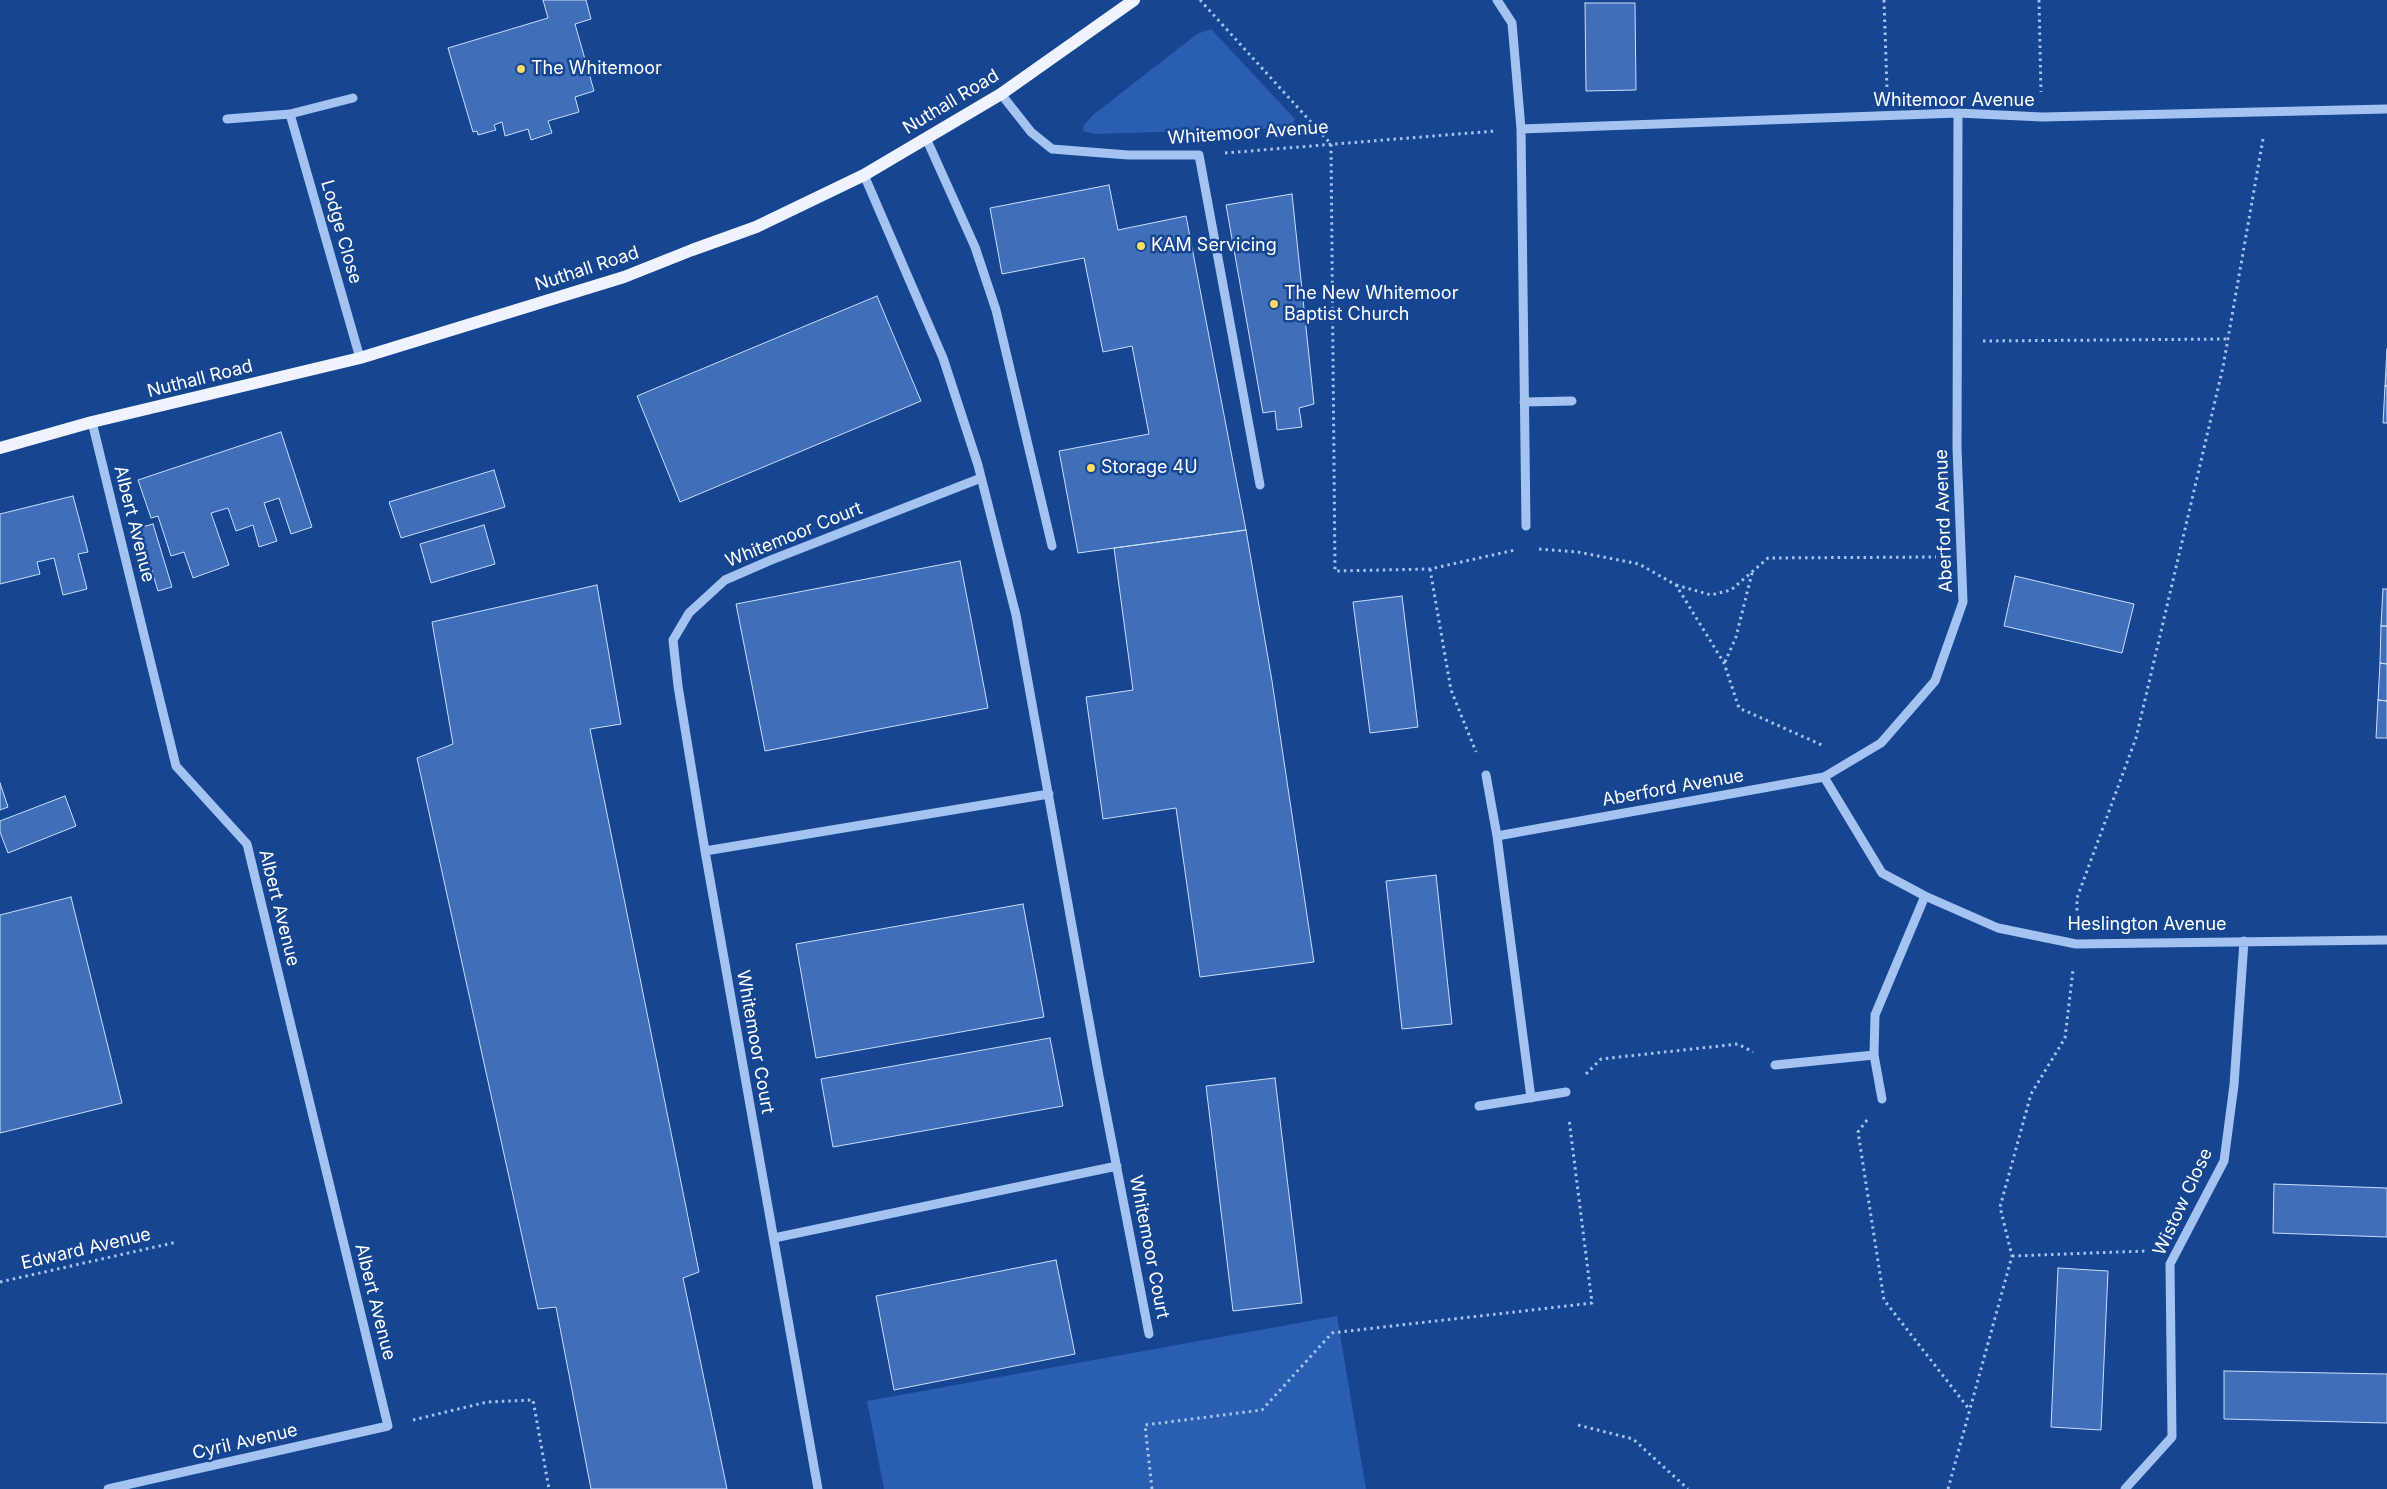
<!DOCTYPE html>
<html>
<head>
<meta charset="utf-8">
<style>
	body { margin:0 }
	canvas { display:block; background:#164591 }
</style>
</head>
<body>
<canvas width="2387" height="1489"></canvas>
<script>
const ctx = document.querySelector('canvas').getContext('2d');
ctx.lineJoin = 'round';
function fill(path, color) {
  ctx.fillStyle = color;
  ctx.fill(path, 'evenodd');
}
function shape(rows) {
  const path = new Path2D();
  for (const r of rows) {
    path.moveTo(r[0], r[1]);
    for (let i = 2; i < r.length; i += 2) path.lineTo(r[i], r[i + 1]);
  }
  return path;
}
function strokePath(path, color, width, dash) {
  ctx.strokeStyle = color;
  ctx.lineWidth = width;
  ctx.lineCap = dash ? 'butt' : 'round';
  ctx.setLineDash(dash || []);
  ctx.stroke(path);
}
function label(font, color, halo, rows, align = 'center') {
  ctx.font = font + ' Inter,sans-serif';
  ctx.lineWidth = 5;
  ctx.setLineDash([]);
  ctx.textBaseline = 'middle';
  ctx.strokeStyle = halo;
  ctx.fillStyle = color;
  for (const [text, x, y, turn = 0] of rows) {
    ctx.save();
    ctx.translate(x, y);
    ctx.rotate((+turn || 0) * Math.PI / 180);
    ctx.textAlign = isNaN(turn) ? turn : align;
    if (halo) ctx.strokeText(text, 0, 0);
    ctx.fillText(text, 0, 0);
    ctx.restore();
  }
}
const green = shape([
	[1211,29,1295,119,1292,125,1286,128,1094,134,1083,131,1084,125,1093,115,1197,34],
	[1337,1316,1366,1489,884,1489,867,1401]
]);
const building = shape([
	[543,0,586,0,591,19,575,24,594,91,575,97,579,112,548,121,552,133,531,140,528,129,505,136,502,122,494,125,496,130,478,135,477,131,473,132,448,48,548,18,543,0],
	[1585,3,1635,3,1636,90,1586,91,1585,3],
	[1109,185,1118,230,1186,216,1246,530,1078,553,1059,451,1149,434,1132,346,1103,352,1084,258,1002,274,990,208,1109,185],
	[1292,194,1314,404,1299,408,1302,427,1277,430,1275,411,1263,413,1226,205,1292,194],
	[877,296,921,401,680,502,637,396,877,296],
	[2387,349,2387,386,2385,386,2387,349],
	[2385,386,2387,386,2387,423,2383,423,2385,386],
	[281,432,312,527,291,534,279,498,264,503,277,541,259,547,253,525,236,531,228,508,211,513,229,565,193,578,184,552,171,556,158,516,151,518,138,480,281,432],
	[494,470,505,507,401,538,389,502,494,470],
	[73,496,88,552,78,554,87,589,63,595,54,558,37,562,40,574,0,584,0,514,73,496],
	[153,524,172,587,158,591,139,528,153,524],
	[484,525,495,564,431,583,420,544,484,525],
	[1246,530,1272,681,1314,962,1200,977,1176,808,1103,819,1086,697,1133,690,1114,548,1246,530],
	[960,561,988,708,765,751,736,604,960,561],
	[2015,576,2134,604,2122,653,2004,626,2015,576],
	[597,585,621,724,590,729,699,1272,683,1278,727,1489,591,1489,556,1307,538,1309,417,758,453,744,432,622,597,585],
	[2383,589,2387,589,2387,626,2381,626,2383,589],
	[1402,596,1418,727,1370,733,1353,602,1402,596],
	[2381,626,2387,626,2387,664,2380,663,2381,626],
	[2380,663,2387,664,2387,701,2378,700,2380,663],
	[2378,700,2387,701,2387,738,2376,738,2378,700],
	[0,783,8,807,0,810,0,783],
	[65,796,76,826,8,853,0,832,0,821,65,796],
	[1436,875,1452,1024,1402,1029,1386,881,1436,875],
	[71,897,122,1103,0,1133,0,915,71,897],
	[1023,904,1044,1017,816,1058,796,944,1023,904],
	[1050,1038,1063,1106,833,1147,821,1079,1050,1038],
	[1275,1078,1302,1303,1233,1311,1206,1086,1275,1078],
	[2274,1184,2387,1188,2387,1237,2273,1233,2274,1184],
	[1056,1260,1075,1354,894,1390,876,1296,1056,1260],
	[2058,1268,2108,1271,2101,1430,2051,1427,2058,1268],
	[2224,1371,2387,1374,2387,1423,2224,1419,2224,1371]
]);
const path = shape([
	[1200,0,1331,144,1335,571,1430,569,1515,550],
	[1884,0,1887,89],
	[2039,0,2041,92],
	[1225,153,1495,131],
	[1983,341,2228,339],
	[1539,549,1578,552,1639,564,1676,585,1724,663,1739,708,1824,746],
	[1430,569,1451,690,1476,752],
	[1676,585,1711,595,1731,590,1768,558,1936,557],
	[1725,662,1736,637,1752,573],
	[2077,917,2077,898,2136,738,2223,367,2263,139],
	[1586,1074,1601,1059,1738,1044,1753,1052],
	[1867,1120,1858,1132,1884,1300,1969,1409],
	[2012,1256,2146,1251],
	[0,1282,177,1242],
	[413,1420,487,1402,533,1400,549,1489],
	[1578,1425,1633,1439,1688,1489],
	[1152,1489,1145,1425,1262,1410,1332,1333,1592,1303,1569,1119],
	[1948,1489,2012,1256,2000,1207,2031,1094,2065,1038,2073,970]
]);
const minor = shape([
	[1497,0,1512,23,1521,129,1526,526],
	[1001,94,1031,132,1052,149,1128,155,1199,155,1260,485],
	[353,98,290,114,360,358],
	[227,119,290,114],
	[1521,129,1958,113,2042,117,2387,109],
	[926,138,975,247,996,310,1052,546],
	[864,175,943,358,978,465,1016,615,1099,1076,1149,1334],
	[1524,402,1572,401],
	[92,422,176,766,247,844,388,1426,108,1489],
	[1486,775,1497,836,1531,1098],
	[1824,777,1882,873,1925,896,1998,928,2076,944,2387,940],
	[1497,836,1824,777,1881,743,1935,681,1963,602,1957,448,1958,113],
	[705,851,1049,794],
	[1775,1065,1874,1055],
	[1882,1099,1874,1055,1875,1015,1925,896],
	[1479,1106,1566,1092],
	[774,1238,1117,1166],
	[818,1489,705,851,678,686,673,640,689,613,725,580,771,560,981,478],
	[2125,1489,2172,1437,2170,1264,2224,1161,2234,1085,2244,941]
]);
const major = shape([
	[0,448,92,422,360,358,624,277,692,250,756,227,864,175,1001,94,1134,0]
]);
const markers = [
	[521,69,5,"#ffdb64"],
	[1141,246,5,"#ffdb64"],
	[1274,304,5,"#ffdb64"],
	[1091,468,5,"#ffdb64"]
];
const poiNames = [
	["The Whitemoor",531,69],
	["KAM Servicing",1151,246],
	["The New Whitemoor",1284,294],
	["Baptist Church",1284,315],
	["Storage 4U",1101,468]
];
const streetNames = [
	["Whitemoor Avenue",1954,101],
	["Nuthall Road",951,102,-31],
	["Whitemoor Avenue",1248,133,-4],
	["Lodge Close",341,232,74],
	["Nuthall Road",587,269,-18],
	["Nuthall Road",200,379,-14],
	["Aberford Avenue",1944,521,-92],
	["Albert Avenue",134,524,76],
	["Whitemoor Court",794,535,-22],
	["Aberford Avenue",1673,788,-10],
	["Albert Avenue",279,908,76],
	["Heslington Avenue",2147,925],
	["Whitemoor Court",755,1042,80],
	["Wistow Close",2183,1202,-65],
	["Whitemoor Court",1149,1247,79],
	["Edward Avenue",86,1249,-13],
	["Albert Avenue",375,1302,76],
	["Cyril Avenue",245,1442,-13]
];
fill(green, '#295eb0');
fill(building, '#3f6fb9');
strokePath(building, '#cbdefb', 1);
strokePath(path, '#a4c3f0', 3, [2.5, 4]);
strokePath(minor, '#a4c3f0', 9);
strokePath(major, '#eef3ff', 12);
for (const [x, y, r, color] of markers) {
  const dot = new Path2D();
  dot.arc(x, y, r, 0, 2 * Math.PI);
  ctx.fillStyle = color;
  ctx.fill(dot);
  strokePath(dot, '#164591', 2);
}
label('18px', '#fff', '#164591', poiNames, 'left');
label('18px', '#fff', '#164591', streetNames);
</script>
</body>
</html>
